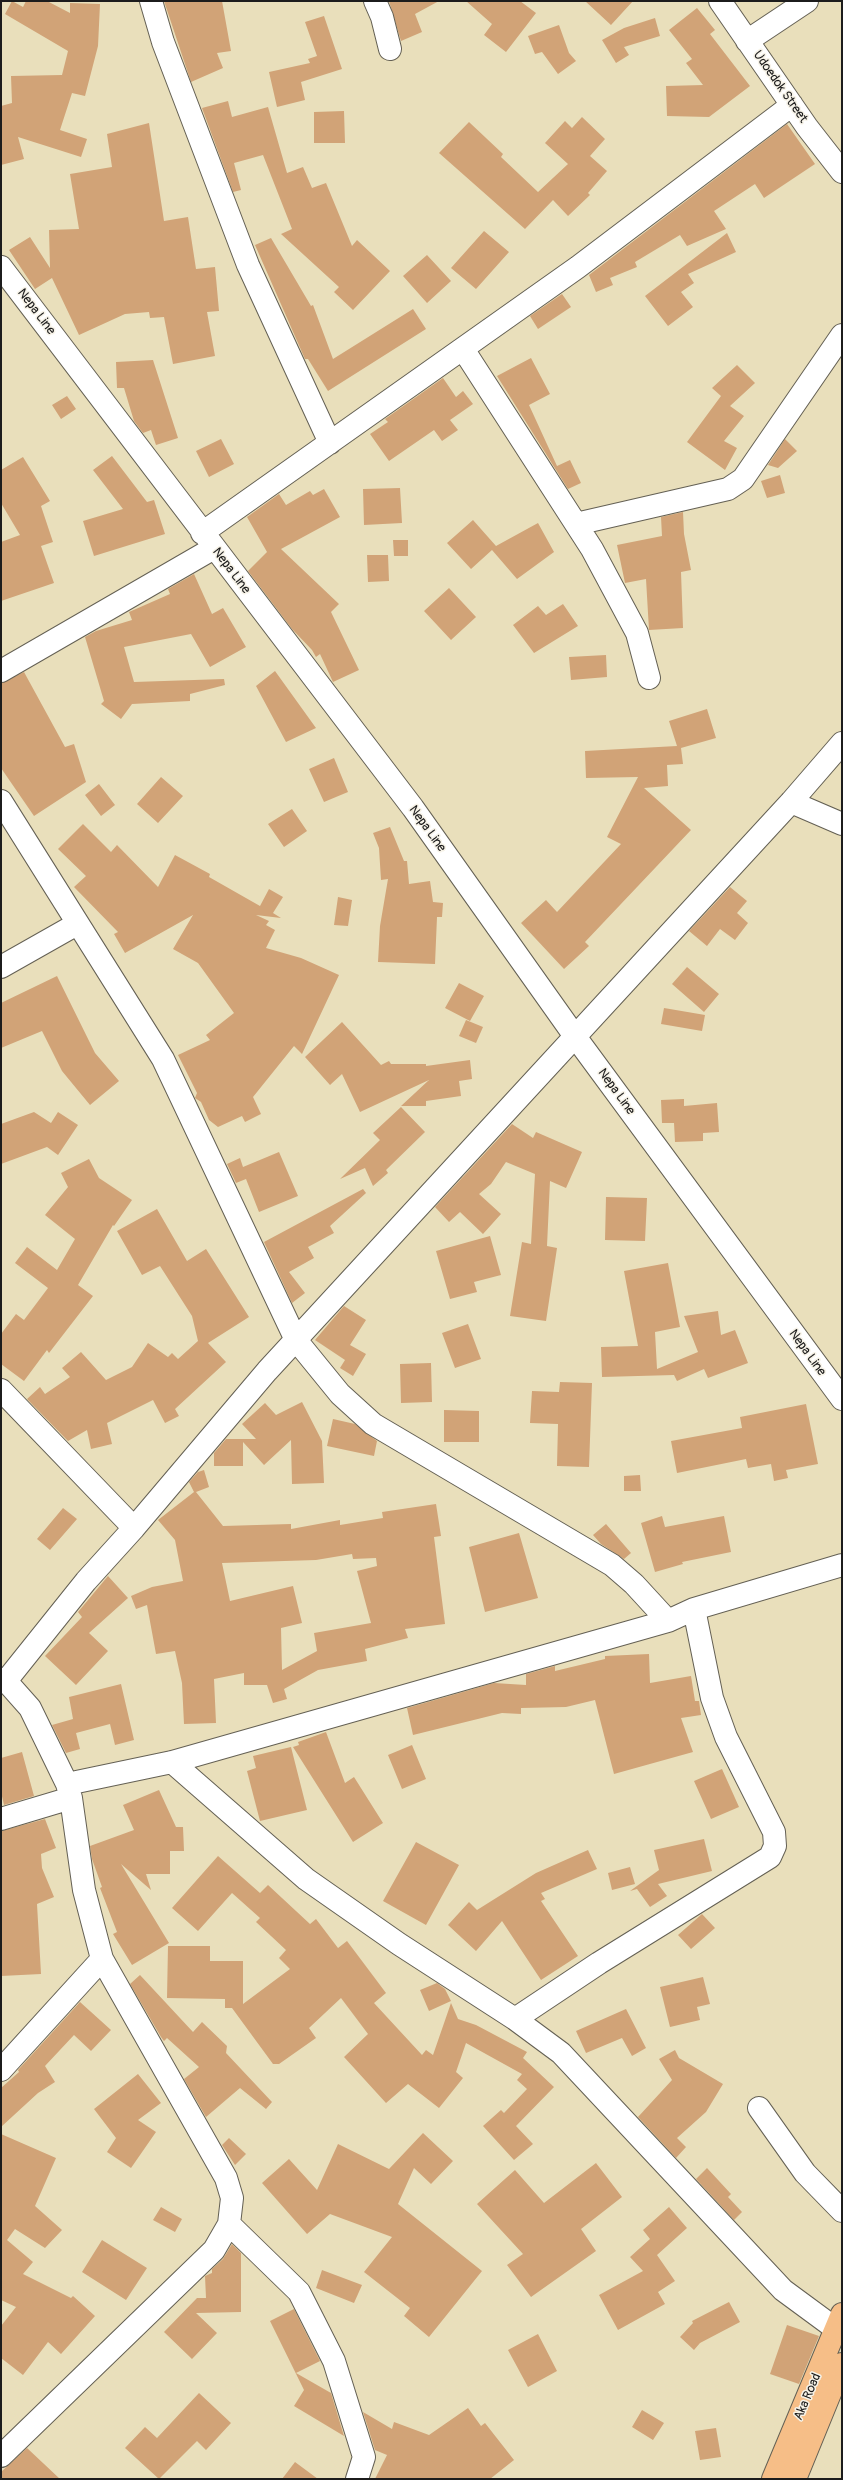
<!DOCTYPE html>
<html>
<head>
<meta charset="utf-8">
<style>
	body { margin:0 }
	#map { position:relative; width:843px; height:2480px; overflow:hidden; background:#e9dfbb; font-family:Pangolin,sans-serif }
	canvas { display:block }
	.frame { position:absolute; inset:0; border:2px solid #1c1c1c; pointer-events:none }
</style>
</head>
<body>
<div id="map">
<canvas width="843" height="2480"></canvas>
<div class="frame"></div>
</div>
<script>
const ctx = document.querySelector('canvas').getContext('2d');
ctx.lineJoin = 'round';
function fill(path, color) {
  ctx.fillStyle = color;
  ctx.fill(path, 'evenodd');
}
function shape(rows) {
  const path = new Path2D();
  for (const r of rows) {
    path.moveTo(r[0], r[1]);
    for (let i = 2; i < r.length; i += 2) path.lineTo(r[i], r[i + 1]);
  }
  return path;
}
function strokePath(path, color, width, dash) {
  ctx.strokeStyle = color;
  ctx.lineWidth = width;
  ctx.lineCap = dash ? 'butt' : 'round';
  ctx.setLineDash(dash || []);
  ctx.stroke(path);
}
function label(font, color, halo, rows, align = 'center') {
  ctx.font = font + ' Pangolin,sans-serif';
  ctx.lineWidth = 3;
  ctx.setLineDash([]);
  ctx.textBaseline = 'middle';
  ctx.strokeStyle = halo;
  ctx.fillStyle = color;
  for (const [text, x, y, turn = 0] of rows) {
    ctx.save();
    ctx.translate(x, y);
    ctx.rotate((+turn || 0) * Math.PI / 180);
    ctx.textAlign = isNaN(turn) ? turn : align;
    if (halo) ctx.strokeText(text, 0, 0);
    ctx.fillText(text, 0, 0);
    ctx.restore();
  }
}
const building = shape([
	[12,1,23,7,26,1,47,1,70,13,70,3,100,4,98,46,85,96,72,93,60,130,87,139,81,157,18,137,24,159,1,165,1,106,12,103,11,76,62,75,68,51,5,14],
	[164,1,222,1,231,51,217,53,223,68,191,82],
	[389,1,439,1,415,14,422,32,401,41],
	[466,1,520,1,536,13,506,52,484,35,492,24],
	[585,1,633,1,611,25],
	[697,8,715,30,710,34,750,86,709,117,667,116,666,86,703,85,686,63,692,59,669,30],
	[324,16,342,69,301,82,305,100,277,107,269,72,310,63,308,59,317,56,305,22],
	[655,18,660,36,624,47,629,55,616,63,602,40,624,28],
	[559,25,569,53,576,61,558,74,542,52,535,54,528,36],
	[228,101,232,117,268,107,287,173,303,167,312,188,326,183,352,246,357,240,390,271,353,310,334,292,339,287,281,234,292,229,263,155,234,163,241,190,233,192,202,108],
	[344,111,345,143,314,143,314,112],
	[582,117,605,139,590,156,607,171,588,193,590,195,568,216,553,200,525,229,439,153,469,122,503,154,501,157,538,192,568,164,545,143,565,121,572,128],
	[149,123,164,221,188,217,196,269,215,267,219,311,207,312,215,356,173,364,164,317,150,318,149,312,125,314,79,335,52,278,35,289,9,250,30,237,50,268,49,230,79,229,70,174,112,167,107,134],
	[787,124,815,164,764,198,755,184,714,211,726,229,687,246,680,235,635,262,637,267,610,278,613,285,596,292,589,275],
	[484,231,509,252,476,289,451,268],
	[727,233,736,252,688,274,694,283,681,292,693,307,668,326,645,296],
	[271,238,311,306,313,305,333,359,413,309,426,329,328,391,308,359,305,359,255,245],
	[427,255,451,281,427,303,403,276],
	[562,294,571,307,538,329,530,316],
	[531,358,550,394,529,405,557,466,570,460,581,483,568,489,497,376],
	[153,360,178,438,156,445,151,430,143,433,134,421,124,388,117,388,116,362],
	[737,365,755,383,730,406,744,416,724,441,737,448,725,470,687,442,721,396,712,388],
	[443,378,456,397,463,391,473,404,450,420,458,430,442,441,434,430,389,461,370,434,388,422,385,419],
	[67,396,76,409,61,419,52,405],
	[221,439,234,464,209,477,196,451],
	[785,439,797,451,778,468,768,465],
	[112,456,147,502,154,500,165,534,94,556,83,521,123,509,93,470],
	[23,457,50,501,41,506,53,542,41,546,54,583,1,601,1,542,20,535,1,503,1,470],
	[780,475,785,493,767,498,761,481],
	[400,488,402,523,364,525,363,489],
	[324,489,340,517,281,549,339,604,331,612,359,670,333,682,320,654,316,657,312,650,292,629,248,571,267,552,247,517,279,494,286,505,310,491,313,495],
	[683,512,684,534,691,570,681,572,683,628,649,630,646,579,625,583,617,545,662,536,661,517],
	[473,520,496,546,538,523,554,552,517,579,492,550,471,569,447,543],
	[393,540,408,540,408,556,394,556],
	[367,555,388,555,389,581,368,582],
	[194,574,212,614,223,608,246,647,210,667,191,634,124,647,134,682,224,679,225,685,190,694,190,701,132,704,121,719,101,704,104,701,85,637,96,631,132,620,129,612,170,594,168,589],
	[449,588,476,617,451,640,424,611],
	[563,604,578,626,534,653,513,625,538,606,546,615],
	[606,655,607,677,571,680,569,657],
	[275,671,316,728,286,742,256,686],
	[24,672,65,747,74,744,86,782,34,816,1,768,1,683],
	[707,709,716,738,681,748,683,764,667,765,668,786,644,788,691,830,585,942,589,946,564,969,521,923,546,900,557,912,621,844,607,837,638,777,586,778,585,751,677,746,669,721],
	[334,758,348,792,324,802,309,769],
	[161,777,183,796,158,823,137,804],
	[99,784,115,805,101,816,85,795],
	[292,809,307,831,284,847,268,824],
	[83,824,111,852,117,845,158,887,175,855,210,874,209,877,260,906,269,889,283,897,273,913,281,918,256,915,269,921,266,925,275,930,266,948,301,958,339,975,302,1054,294,1046,253,1097,261,1114,245,1122,242,1116,218,1127,209,1120,201,1102,195,1098,197,1093,178,1055,210,1040,206,1035,234,1013,198,963,173,949,193,915,125,953,114,934,118,932,74,887,86,876,58,849],
	[390,827,404,861,407,861,409,884,430,881,433,902,443,903,442,917,437,917,435,964,378,962,380,926,388,879,381,880,379,848,373,833],
	[730,887,747,901,737,913,748,923,735,940,720,929,707,946,689,931],
	[338,897,352,900,348,926,334,925],
	[687,967,719,994,704,1012,672,984],
	[57,976,95,1053,119,1081,90,1105,62,1071,42,1031,1,1048,1,1003],
	[459,983,484,996,470,1021,445,1008],
	[664,1008,705,1015,702,1031,661,1024],
	[466,1020,483,1027,476,1043,459,1036],
	[342,1022,381,1065,389,1061,391,1064,426,1064,426,1066,470,1060,472,1079,459,1081,461,1096,426,1101,426,1106,401,1106,429,1080,360,1112,342,1074,330,1085,305,1057],
	[684,1099,684,1106,717,1103,719,1132,703,1133,703,1141,675,1142,674,1123,662,1123,661,1100],
	[401,1107,425,1132,386,1170,388,1173,373,1186,365,1168,340,1179,380,1140,373,1133],
	[34,1112,51,1123,58,1112,78,1125,58,1155,47,1147,1,1164,1,1124],
	[512,1124,533,1138,536,1132,582,1152,566,1188,550,1181,547,1246,557,1248,546,1321,510,1316,522,1242,531,1244,535,1174,506,1162,491,1184,479,1194,501,1214,483,1234,460,1212,449,1222,435,1207],
	[279,1152,298,1196,259,1212,246,1179,236,1183,227,1164,240,1158,243,1167],
	[89,1159,99,1178,132,1200,114,1226,113,1225,78,1285,93,1296,49,1353,47,1350,24,1381,1,1364,1,1334,16,1314,24,1320,48,1288,15,1263,27,1247,57,1270,75,1239,45,1215,68,1187,61,1173],
	[363,1189,366,1193,330,1226,334,1233,308,1247,314,1258,289,1272,305,1293,292,1303,264,1242],
	[606,1197,647,1198,645,1241,605,1240],
	[157,1209,187,1261,206,1249,249,1317,208,1343,226,1362,175,1409,179,1416,165,1423,153,1400,107,1423,112,1444,91,1449,87,1430,68,1441,27,1399,40,1387,45,1394,70,1377,62,1368,81,1352,106,1380,132,1367,148,1343,168,1357,172,1353,178,1359,198,1341,192,1316,160,1266,142,1275,117,1231],
	[490,1236,501,1275,474,1282,477,1292,450,1299,436,1251],
	[668,1263,680,1327,655,1332,657,1369,698,1352,684,1316,718,1311,721,1335,735,1330,748,1363,708,1378,704,1369,677,1381,674,1375,602,1377,601,1347,638,1346,624,1271],
	[344,1306,366,1320,350,1345,366,1354,353,1376,340,1368,345,1360,315,1340],
	[468,1324,481,1359,455,1368,442,1333],
	[431,1363,432,1402,401,1403,400,1364],
	[560,1382,592,1383,589,1467,557,1466,558,1424,530,1423,532,1391,559,1392],
	[302,1402,322,1441,324,1483,292,1484,291,1440,264,1465,243,1442,243,1466,214,1466,214,1453,226,1439,256,1439,242,1424,265,1403,276,1415],
	[806,1404,818,1464,786,1470,788,1478,774,1481,771,1464,748,1468,746,1459,677,1473,671,1441,742,1428,740,1417],
	[444,1410,479,1411,479,1442,444,1442],
	[333,1419,355,1424,377,1441,374,1456,327,1446],
	[204,1470,209,1487,196,1492,223,1526,291,1524,291,1529,340,1520,340,1525,383,1518,382,1512,436,1504,441,1536,434,1537,445,1624,405,1629,408,1638,365,1649,367,1661,318,1670,284,1689,287,1699,273,1703,267,1685,244,1685,244,1673,214,1679,216,1723,184,1724,182,1683,175,1651,156,1654,147,1605,136,1609,131,1596,152,1587,183,1581,175,1540,158,1520,194,1492,189,1482,198,1472],
	[352,1554,353,1559,376,1558,377,1566,357,1571,371,1623,314,1633,317,1651,282,1670,281,1628,302,1623,293,1586,230,1601,222,1563,316,1560],
	[640,1475,641,1491,624,1491,624,1476],
	[63,1508,77,1519,50,1550,37,1539],
	[662,1516,665,1527,724,1516,731,1552,682,1562,683,1564,655,1572,641,1523],
	[606,1524,631,1553,624,1559,601,1544,593,1535],
	[519,1533,538,1598,485,1612,469,1547],
	[108,1576,128,1598,89,1633,108,1651,76,1685,45,1656,82,1617,78,1612],
	[649,1654,650,1683,691,1676,695,1701,699,1701,701,1715,681,1718,693,1752,614,1774,595,1700,566,1707,521,1708,521,1714,502,1713,413,1735,407,1708,494,1683,526,1685,526,1674,555,1666,555,1671,605,1659,605,1656],
	[121,1684,134,1740,115,1745,110,1724,76,1733,80,1749,66,1753,52,1725,73,1719,69,1697],
	[326,1732,345,1783,354,1777,383,1823,353,1842,293,1747,299,1745,298,1742],
	[412,1745,426,1779,402,1789,388,1755],
	[291,1747,307,1810,260,1821,247,1771,256,1768,253,1756],
	[22,1752,34,1796,4,1805,1,1792,1,1758],
	[722,1769,739,1807,711,1819,694,1781],
	[159,1790,176,1827,183,1827,184,1851,170,1851,170,1874,146,1874,151,1890,121,1864,169,1943,132,1965,113,1934,117,1932,100,1888,102,1887,92,1859,90,1846,134,1830,123,1805],
	[45,1819,56,1848,41,1854,42,1868,54,1897,37,1904,41,1974,1,1976,1,1831],
	[704,1839,712,1871,658,1884,667,1896,650,1907,637,1889,630,1891,659,1870,654,1850],
	[416,1842,459,1865,426,1925,383,1901],
	[588,1850,597,1869,541,1893,545,1899,541,1901,578,1956,541,1980,502,1921,476,1951,448,1925,469,1902,477,1910,536,1873],
	[218,1856,260,1893,268,1885,310,1924,316,1919,338,1948,347,1941,386,1993,374,2003,422,2055,426,2050,433,2055,451,2003,458,2019,476,2025,527,2052,523,2058,554,2087,516,2126,533,2144,514,2160,483,2126,501,2110,504,2113,527,2089,517,2080,522,2074,466,2043,456,2072,463,2078,439,2108,408,2084,386,2103,344,2057,368,2034,341,1998,309,2028,316,2038,279,2064,273,2064,232,2008,225,2008,225,1999,167,1998,168,1946,210,1946,210,1961,243,1961,243,2004,290,1969,279,1958,286,1950,256,1922,260,1918,232,1893,198,1931,172,1908],
	[630,1867,635,1884,612,1890,608,1873],
	[702,1914,715,1928,691,1949,678,1935],
	[140,1975,193,2032,202,2022,227,2046,226,2053,272,2102,266,2109,240,2088,206,2117,184,2079,199,2067,167,2038,164,2041,161,2037,130,1984],
	[703,1977,710,2004,697,2007,700,2020,670,2027,660,1987],
	[437,1983,445,1989,451,2001,429,2011,420,1990],
	[80,2002,111,2030,91,2051,74,2035,45,2066,55,2082,38,2093,1,2127,1,2088,19,2072,18,2070],
	[626,2009,646,2048,632,2056,622,2038,586,2053,576,2031],
	[675,2050,679,2058,723,2084,706,2112,677,2138,686,2147,676,2158,638,2117,672,2080,659,2059],
	[138,2074,161,2103,138,2120,156,2132,131,2168,107,2152,116,2138,94,2109],
	[423,2133,453,2161,431,2184,414,2168,398,2204,482,2271,429,2337,404,2316,410,2308,364,2272,392,2237,330,2214,307,2234,262,2183,289,2159,317,2190,338,2144,389,2169],
	[1,2134,56,2158,35,2206,62,2230,45,2248,15,2229,7,2240,33,2262,23,2274,71,2298,73,2296,95,2316,61,2354,48,2342,23,2375,1,2358,1,2326,16,2307,1,2300],
	[229,2138,246,2154,235,2165,222,2145],
	[596,2163,622,2197,581,2229,596,2251,531,2297,507,2265,523,2254,477,2204,515,2170,544,2203],
	[707,2168,731,2194,728,2197,742,2212,734,2220,696,2179],
	[161,2207,182,2219,175,2232,153,2220],
	[669,2207,687,2228,657,2255,675,2281,658,2292,665,2304,618,2330,599,2295,643,2271,630,2257,650,2239,643,2230],
	[102,2240,147,2268,126,2300,82,2272],
	[232,2244,241,2253,241,2312,196,2313,217,2333,192,2359,164,2332,197,2298,206,2298,205,2276,212,2273,212,2269,223,2259],
	[322,2270,362,2285,354,2303,316,2288],
	[729,2302,740,2322,700,2343,694,2350,680,2337,693,2323,692,2321],
	[294,2309,320,2361,296,2373,331,2393,344,2436,294,2406,304,2390,270,2321],
	[787,2325,819,2336,799,2384,770,2374],
	[538,2334,557,2371,528,2387,508,2350],
	[199,2393,231,2423,206,2450,197,2441,159,2479,125,2448,145,2427,157,2438],
	[468,2408,481,2426,485,2423,514,2460,490,2479,375,2479,387,2455,375,2450,363,2412,392,2429,394,2422,429,2435],
	[642,2410,664,2423,653,2440,632,2427],
	[716,2428,721,2457,700,2460,695,2431],
	[27,2448,60,2479,1,2479,1,2472],
	[295,2462,318,2479,282,2479]
]);
const minor = shape([
	[151,1,163,42,248,265,330,443],
	[375,1,382,17,390,49],
	[720,1,807,127,842,172],
	[747,41,807,1],
	[1,267,413,808,574,1035,842,1399],
	[463,349,592,549,637,633,649,678],
	[576,524,728,489,743,479,842,335],
	[202,533,578,267,792,105],
	[1,671,214,548],
	[1,801,163,1059,296,1340,340,1394,373,1424,612,1565,634,1584,668,1621],
	[791,802,842,824],
	[1,967,77,924],
	[1,1390,134,1528],
	[1,1679,6,1681,30,1708,67,1784,172,1762,668,1621,694,1609,842,1565],
	[6,1681,86,1581,134,1528,267,1371,791,802,842,743],
	[172,1762,306,1879,399,1944,515,2019,561,2053,783,2290,836,2329],
	[1,1819,71,1798],
	[515,2019,599,1963,770,1857,775,1846,774,1832,726,1737,712,1698,694,1609],
	[1,2070,102,1959],
	[759,2108,805,2173,842,2211],
	[229,2224,299,2292,334,2361,364,2457,357,2479],
	[1,2456,214,2250,229,2224,232,2198,226,2178,102,1959,84,1890,71,1798,67,1784]
]);
const major = shape([
	[773,2479,842,2314],
	[795,2479,842,2364]
]);
const streetNames = [
	["Udoedok Street",780,87,55],
	["Nepa Line",36,312,53],
	["Nepa Line",231,571,53],
	["Nepa Line",427,829,54],
	["Nepa Line",616,1092,54],
	["Nepa Line",807,1353,54],
	["Aka Road",808,2397,-67]
];
fill(building, '#d1a377');
strokePath(minor, '#646054', 24);
strokePath(major, '#646054', 24);
strokePath(minor, '#fff', 22);
strokePath(major, '#f6be87', 22);
label('13px', '#1c1c1c', '#f7f3e8', streetNames);
</script>
</body>
</html>
